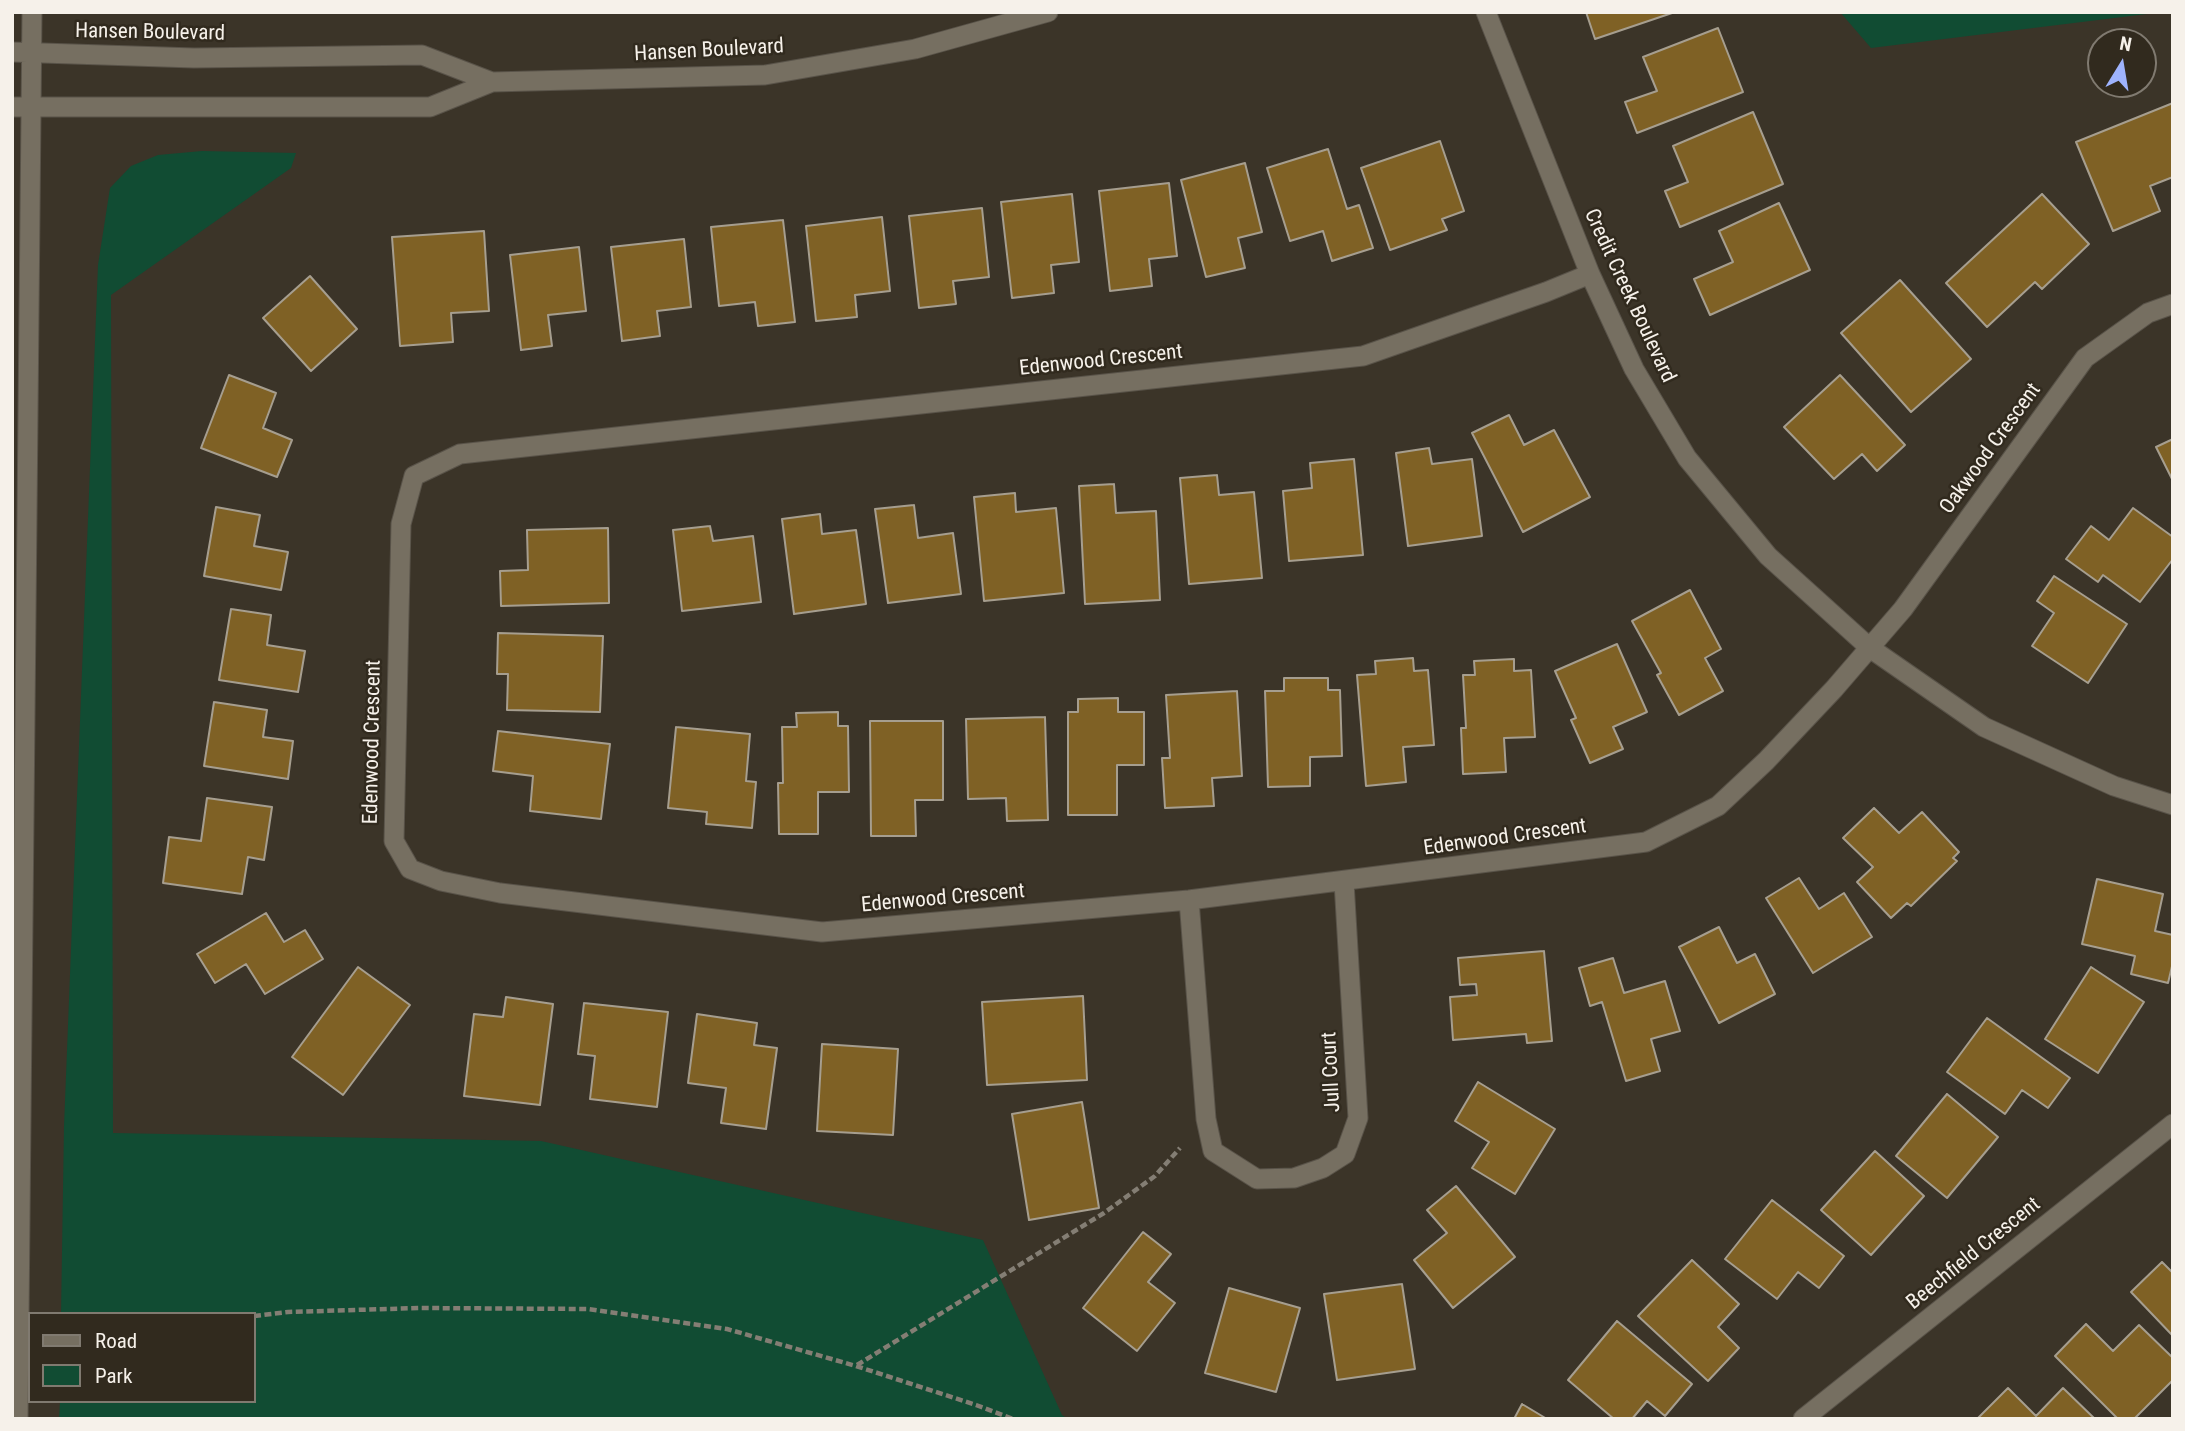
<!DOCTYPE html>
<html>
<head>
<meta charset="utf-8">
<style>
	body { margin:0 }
	#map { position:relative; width:2185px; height:1431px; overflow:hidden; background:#3b3428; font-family:"Roboto Condensed",sans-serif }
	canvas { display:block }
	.frame { position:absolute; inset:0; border:14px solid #f6f1ea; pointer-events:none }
	.legend { position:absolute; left:28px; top:1312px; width:228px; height:91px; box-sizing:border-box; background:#312a1e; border:2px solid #807a70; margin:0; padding:9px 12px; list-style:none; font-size:21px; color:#f6f1ea }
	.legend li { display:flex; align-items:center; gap:14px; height:35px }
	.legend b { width:35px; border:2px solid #807a70 }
	.north { position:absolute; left:2087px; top:28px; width:70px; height:70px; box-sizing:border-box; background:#312a1e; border:2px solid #807a70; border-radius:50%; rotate:11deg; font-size:19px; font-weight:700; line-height:28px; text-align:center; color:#f6f1ea }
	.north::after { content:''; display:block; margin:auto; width:24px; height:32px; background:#9eb3fd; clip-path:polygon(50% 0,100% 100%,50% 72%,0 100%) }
</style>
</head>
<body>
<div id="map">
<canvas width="2185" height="1431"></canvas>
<div class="frame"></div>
<ul class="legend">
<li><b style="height:9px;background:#766f61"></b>Road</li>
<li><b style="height:19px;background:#114c33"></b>Park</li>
</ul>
<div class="north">N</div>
</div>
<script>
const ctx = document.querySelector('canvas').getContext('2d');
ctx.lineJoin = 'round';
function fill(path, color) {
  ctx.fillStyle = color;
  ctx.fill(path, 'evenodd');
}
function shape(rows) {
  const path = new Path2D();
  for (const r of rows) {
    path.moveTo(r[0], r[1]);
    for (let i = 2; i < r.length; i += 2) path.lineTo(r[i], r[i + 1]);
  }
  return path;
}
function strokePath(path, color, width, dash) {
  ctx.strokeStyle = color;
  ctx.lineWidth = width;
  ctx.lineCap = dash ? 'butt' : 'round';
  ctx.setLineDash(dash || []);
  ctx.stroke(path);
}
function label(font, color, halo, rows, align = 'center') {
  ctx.font = font + ' "Roboto Condensed",sans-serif';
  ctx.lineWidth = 5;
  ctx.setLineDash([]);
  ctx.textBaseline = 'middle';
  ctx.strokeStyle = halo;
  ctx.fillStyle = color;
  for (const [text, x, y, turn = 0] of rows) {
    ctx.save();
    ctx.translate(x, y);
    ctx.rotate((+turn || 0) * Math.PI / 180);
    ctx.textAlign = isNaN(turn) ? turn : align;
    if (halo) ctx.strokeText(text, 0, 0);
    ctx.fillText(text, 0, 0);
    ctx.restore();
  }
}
const green = shape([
	[1840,12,2163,12,1871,48],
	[202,151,296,153,291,168,111,295,113,1133,541,1141,983,1240,1062,1415,1068,1419,59,1419,60,1401,254,1401,254,1314,61,1314,64,1126,98,265,110,188,131,166,158,155]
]);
const building = shape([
	[1586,12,1675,12,1595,39,1586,12],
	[1718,28,1743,92,1637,133,1625,102,1657,91,1643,57,1718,28],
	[2173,103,2173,177,2150,186,2160,211,2113,231,2076,142,2173,103],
	[1753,112,1783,184,1680,227,1665,191,1688,182,1673,146,1753,112],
	[1440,141,1464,211,1442,219,1447,230,1390,250,1361,168,1440,141],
	[1328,149,1347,209,1359,205,1373,248,1332,261,1323,231,1290,241,1267,168,1328,149],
	[1245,163,1262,232,1238,238,1245,268,1206,277,1181,180,1245,163],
	[1169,183,1177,256,1149,259,1152,286,1110,291,1099,191,1169,183],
	[1072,194,1079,262,1051,265,1054,293,1012,298,1001,202,1072,194],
	[2042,194,2089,244,2042,289,2035,282,1987,327,1946,283,2042,194],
	[1779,203,1810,270,1710,315,1694,279,1733,262,1719,231,1779,203],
	[982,208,989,277,953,281,956,304,919,308,909,216,982,208],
	[882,217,890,291,855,295,857,317,816,321,806,226,882,217],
	[783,220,795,322,758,326,755,302,719,306,711,227,783,220],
	[484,231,489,311,451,313,453,342,400,346,392,237,484,231],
	[684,239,691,307,657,311,660,336,622,341,611,247,684,239],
	[579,247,586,311,548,315,552,346,521,350,510,255,579,247],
	[310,276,357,329,311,371,263,318,310,276],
	[1900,280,1971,359,1911,412,1841,333,1900,280],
	[229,375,276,393,263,428,292,440,277,477,201,448,229,375],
	[1840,375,1905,445,1877,471,1862,454,1834,479,1784,427,1840,375],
	[1509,415,1524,445,1554,430,1590,497,1523,532,1472,433,1509,415],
	[2173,439,2173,481,2156,447,2173,439],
	[1429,448,1432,464,1472,459,1482,536,1408,546,1396,453,1429,448],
	[1354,459,1363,555,1289,561,1283,491,1312,488,1310,463,1354,459],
	[1217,475,1219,495,1254,492,1262,578,1189,584,1180,478,1217,475],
	[1114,484,1116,513,1156,511,1160,600,1085,604,1079,486,1114,484],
	[1015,493,1016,512,1056,508,1064,593,984,601,974,497,1015,493],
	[914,505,918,538,953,533,961,594,888,603,875,509,914,505],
	[216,507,260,515,254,546,288,552,281,590,204,576,216,507],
	[2133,508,2173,537,2173,559,2140,602,2103,575,2098,582,2066,559,2091,526,2109,540,2133,508],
	[820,514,822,534,856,530,866,604,794,614,782,519,820,514],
	[710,526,713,541,753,536,761,602,682,611,673,530,710,526],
	[608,528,609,603,501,606,500,571,528,570,527,530,608,528],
	[2054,576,2127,624,2088,683,2032,646,2054,613,2037,601,2054,576],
	[1690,590,1721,649,1705,658,1723,691,1679,715,1657,675,1661,673,1632,621,1690,590],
	[231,609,271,615,267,645,305,651,298,692,219,680,231,609],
	[498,633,603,636,600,712,507,710,508,674,497,674,498,633],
	[1617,644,1647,712,1613,727,1623,749,1590,763,1571,720,1576,718,1555,671,1617,644],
	[1413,658,1414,671,1428,670,1434,745,1403,747,1406,782,1366,786,1357,675,1376,674,1375,661,1413,658],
	[1514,659,1514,671,1531,670,1535,737,1504,738,1506,772,1463,774,1461,728,1466,728,1463,675,1475,675,1474,661,1514,659],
	[1284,678,1328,678,1328,690,1340,690,1342,756,1310,757,1310,786,1268,787,1265,691,1284,691,1284,678],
	[1237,691,1242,776,1212,778,1214,806,1165,808,1162,758,1170,758,1166,695,1237,691],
	[1118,698,1118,712,1144,712,1144,765,1117,765,1117,815,1068,815,1068,712,1078,712,1078,699,1118,698],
	[214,702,267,710,263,737,293,741,288,779,204,766,214,702],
	[838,712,838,726,848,726,849,792,818,792,818,834,779,834,778,783,783,783,782,727,797,727,796,713,838,712],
	[1045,717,1048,820,1007,821,1006,798,968,799,966,719,1045,717],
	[870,721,943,721,943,800,915,800,916,836,871,836,870,721],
	[676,727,750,734,746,781,756,782,752,828,706,824,707,812,668,808,676,727],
	[498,731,610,744,601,819,530,811,533,776,493,771,498,731],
	[207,798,272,807,264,860,248,857,242,894,163,883,169,837,201,841,207,798],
	[1874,808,1899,833,1922,812,1959,852,1953,858,1957,861,1911,906,1907,903,1891,918,1857,882,1873,867,1843,838,1874,808],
	[1799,878,1819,909,1844,893,1872,937,1813,973,1766,898,1799,878],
	[2097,879,2163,894,2155,931,2173,935,2173,962,2168,983,2131,974,2135,956,2082,944,2097,879],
	[266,913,284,942,305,930,323,959,265,994,246,964,215,983,197,954,266,913],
	[1719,927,1737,963,1755,954,1775,994,1719,1023,1679,947,1719,927],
	[1544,951,1552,1041,1527,1043,1526,1034,1453,1040,1450,997,1477,995,1476,984,1460,985,1458,958,1544,951],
	[1613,958,1624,993,1665,981,1680,1031,1651,1039,1660,1071,1626,1081,1602,1002,1590,1006,1579,968,1613,958],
	[358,967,410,1005,343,1095,292,1057,358,967],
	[2091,967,2144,1002,2098,1073,2045,1039,2091,967],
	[1083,996,1087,1080,987,1085,982,1002,1083,996],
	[506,997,553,1004,540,1105,464,1096,474,1014,503,1017,506,997],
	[584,1003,668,1012,657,1107,590,1099,595,1056,578,1054,584,1003],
	[697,1014,757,1023,754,1045,777,1048,766,1129,721,1123,726,1088,688,1083,697,1014],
	[1987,1018,2070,1078,2048,1108,2022,1090,2005,1114,1947,1072,1987,1018],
	[822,1044,898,1049,893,1135,817,1131,822,1044],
	[1478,1082,1555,1129,1515,1194,1472,1168,1489,1142,1455,1121,1478,1082],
	[1947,1094,1998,1137,1947,1198,1896,1156,1947,1094],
	[1082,1102,1099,1208,1029,1220,1012,1114,1082,1102],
	[1875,1151,1924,1196,1871,1255,1821,1210,1875,1151],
	[1456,1186,1515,1257,1453,1308,1414,1260,1447,1233,1427,1210,1456,1186],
	[1772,1200,1844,1256,1819,1288,1798,1272,1777,1299,1725,1259,1772,1200],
	[1143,1232,1171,1254,1148,1282,1175,1303,1137,1351,1083,1308,1143,1232],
	[1692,1260,1739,1304,1718,1327,1739,1348,1708,1381,1638,1316,1692,1260],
	[2162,1262,2173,1273,2173,1336,2131,1292,2162,1262],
	[1402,1284,1415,1369,1337,1380,1324,1294,1402,1284],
	[1229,1288,1300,1308,1276,1392,1205,1373,1229,1288],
	[1617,1321,1692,1384,1665,1416,1647,1401,1632,1419,1614,1419,1568,1380,1617,1321],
	[2086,1324,2113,1351,2139,1325,2173,1358,2173,1380,2134,1419,2118,1419,2055,1356,2086,1324],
	[2008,1388,2036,1416,2063,1388,2095,1419,1977,1419,2008,1388],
	[1522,1404,1547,1419,1514,1419,1522,1404]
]);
const path = shape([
	[254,1316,288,1312,420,1308,588,1309,727,1329,856,1366,976,1405,1013,1419],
	[857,1365,1104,1213,1155,1176,1180,1148]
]);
const minor = shape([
	[1486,12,1590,274,1634,369,1687,458,1768,556,1870,648,1984,727,2114,786,2173,805],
	[1590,274,1546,292,1363,356,460,454,414,476,401,524,394,841,410,869,441,881,500,893,822,932,1189,900,1646,842,1718,806,1766,761,1834,689,1903,609,2085,358,2148,313,2173,304],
	[1189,900,1206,1119,1213,1151,1257,1179,1294,1178,1323,1168,1345,1154,1358,1118,1344,882],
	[1803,1419,2173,1124]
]);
const tertiary = shape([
	[12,52,194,58,422,55,492,82],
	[12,107,430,107,492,82,765,75,915,49,1048,12],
	[18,1419,32,12]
]);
const streetNames = [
	["Hansen Boulevard",150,33,1],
	["Hansen Boulevard",709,51,-3],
	["Credit Creek Boulevard",1629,296,65],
	["Edenwood Crescent",1101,361,-6],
	["Oakwood Crescent",1991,449,-54],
	["Edenwood Crescent",373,742,-89],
	["Edenwood Crescent",1505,838,-8],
	["Edenwood Crescent",943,899,-5],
	["Jull Court",1332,1072,-93],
	["Beechfield Crescent",1974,1254,-39]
];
fill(green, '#114c33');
fill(building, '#7f6125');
strokePath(building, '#a69e8f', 2);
strokePath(minor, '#595349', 21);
strokePath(tertiary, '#595349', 21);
strokePath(path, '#847e74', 4.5, [7, 3.5]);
strokePath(minor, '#766f61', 19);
strokePath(tertiary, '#766f61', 19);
label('21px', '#f6f1ea', '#312a1e', streetNames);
</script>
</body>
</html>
